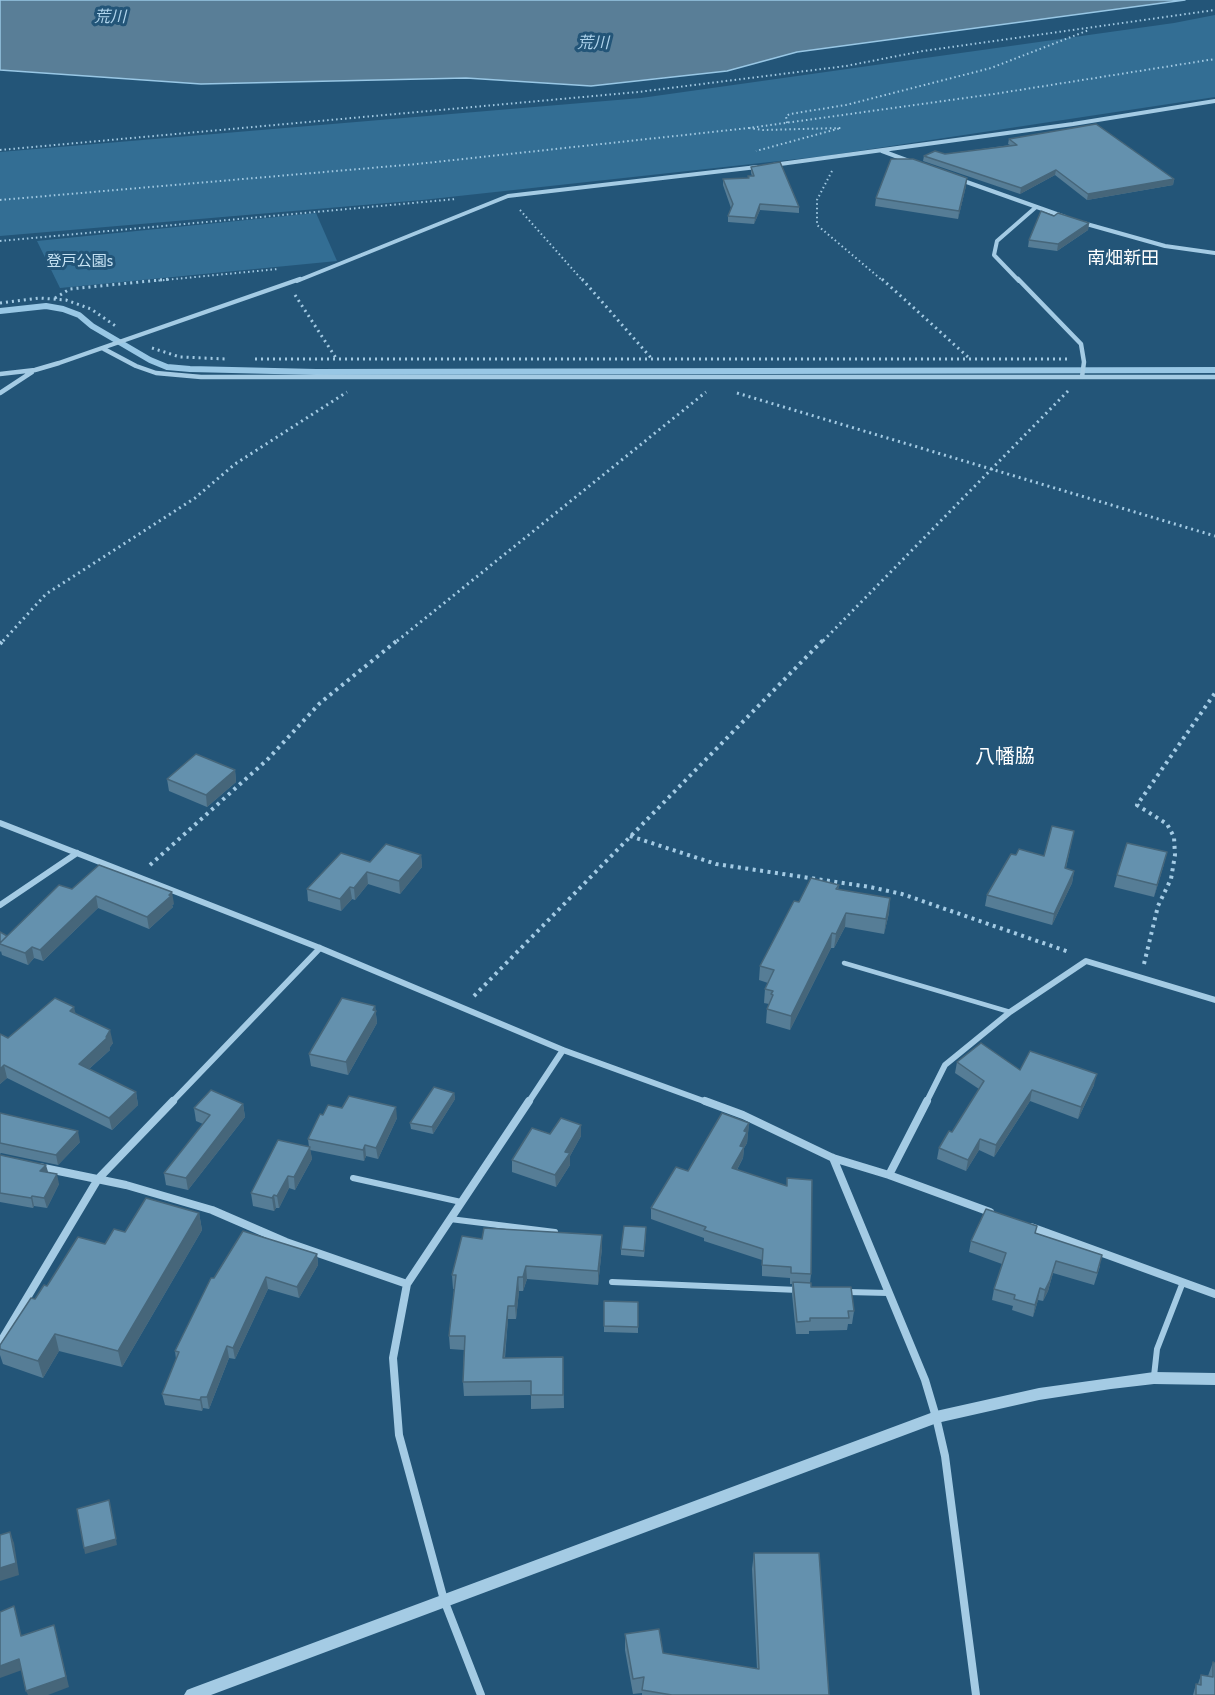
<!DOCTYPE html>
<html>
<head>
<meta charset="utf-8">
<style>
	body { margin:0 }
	canvas { display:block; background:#235578 }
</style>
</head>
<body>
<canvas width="1215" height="1695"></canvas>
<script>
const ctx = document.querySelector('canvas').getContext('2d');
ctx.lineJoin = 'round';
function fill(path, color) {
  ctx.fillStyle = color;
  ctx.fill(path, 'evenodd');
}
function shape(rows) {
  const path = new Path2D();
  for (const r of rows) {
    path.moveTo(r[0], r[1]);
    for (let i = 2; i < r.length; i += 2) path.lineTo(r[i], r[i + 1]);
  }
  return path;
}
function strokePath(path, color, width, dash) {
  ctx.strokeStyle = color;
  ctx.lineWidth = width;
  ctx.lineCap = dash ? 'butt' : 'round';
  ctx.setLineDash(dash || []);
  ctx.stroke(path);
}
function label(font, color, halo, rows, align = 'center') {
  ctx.font = font + ' Commissioner,"Noto Sans JP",sans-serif';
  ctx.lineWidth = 6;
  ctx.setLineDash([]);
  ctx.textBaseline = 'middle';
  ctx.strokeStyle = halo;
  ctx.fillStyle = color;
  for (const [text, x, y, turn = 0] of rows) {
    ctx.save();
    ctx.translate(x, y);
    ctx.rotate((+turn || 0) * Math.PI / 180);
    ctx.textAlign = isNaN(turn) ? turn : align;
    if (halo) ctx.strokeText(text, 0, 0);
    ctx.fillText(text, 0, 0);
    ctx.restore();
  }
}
const green = shape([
	[1215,15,1215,97,825,156,422,200,0,236,0,152,641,98,1174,23],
	[316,213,337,261,60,288,37,241]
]);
const water = shape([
	[0,0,1185,0,797,52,727,71,591,86,466,78,201,84,0,70,0,0]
]);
const stream = shape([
	[0,311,46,306,63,309,79,315,92,326,150,360,167,367,190,369,316,372,1215,370]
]);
const pathFar2 = shape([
	[787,123,786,116,790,114,846,105,991,68,1089,30],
	[749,128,763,130,841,128,756,151],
	[0,150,638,92,846,66,923,51,1215,10],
	[832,171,817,200,817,225,883,281],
	[0,200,417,164,749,128,994,94,1215,59],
	[520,210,583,281],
	[0,241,456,199],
	[154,281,278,269]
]);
const pathFar1 = shape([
	[582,279,652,359],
	[882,279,969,358],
	[295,295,336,358],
	[55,298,70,289,170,279],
	[0,303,39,298,66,300,91,309,117,327],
	[152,348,180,357,227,359],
	[255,359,1070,359],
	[737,393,1215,536],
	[3,641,46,594,195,498,235,464,347,392],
	[397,641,706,392],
	[823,641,1068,391]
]);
const path = shape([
	[0,644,4,639],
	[630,836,716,864,870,887,902,894,1069,952],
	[150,865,267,760,320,703,399,639],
	[1144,964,1158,906,1171,879,1175,855,1174,837,1167,824,1137,805,1215,693],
	[474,996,824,639]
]);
const serviceFar1 = shape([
	[844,963,1010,1012]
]);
const service = shape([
	[353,1178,461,1202],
	[450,1219,555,1232],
	[612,1282,798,1290],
	[848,1292,888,1293],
	[1154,1376,1157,1349,1183,1282]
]);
const minorFar3 = shape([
	[882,151,909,161],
	[773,165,1073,124,1215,101],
	[961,180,1065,217],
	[1083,223,1165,246,1215,253],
	[297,281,508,196,757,167],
	[1019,281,994,255,997,241,1036,207]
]);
const minorFar2 = shape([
	[1018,279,1081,344,1084,362,1082,377],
	[104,349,136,366,156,373,201,377,1215,377],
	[0,374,35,370,59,363,300,279],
	[0,393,32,372]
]);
const minorFar1 = shape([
	[0,823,320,948,563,1050,709,1103],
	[0,905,77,853],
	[171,1103,320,948],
	[528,1103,563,1050],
	[926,1103,945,1065,1010,1012,1086,961,1215,1000]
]);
const minor = shape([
	[705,1101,743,1115,833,1158,889,1175,990,1212],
	[833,1158,925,1380,936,1417,945,1456,976,1695],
	[39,1167,126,1185,212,1210,286,1242,407,1284],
	[889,1175,927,1101],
	[1031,1227,1215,1294],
	[0,1343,98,1179,173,1101],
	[481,1695,444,1600,399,1435,393,1358,407,1284,529,1101]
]);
const tertiary = shape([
	[1154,1372,1215,1373,1215,1385,1154,1384,1111,1389,1039,1400,937,1423,211,1695,184,1695,187,1690,192,1688,936,1411,1039,1388,1154,1372]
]);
const wall = shape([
	[1009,139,1174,179,1173,185,1087,200,1055,175,1020,194,923,161,924,156,945,154,1010,145,1008,144],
	[751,167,799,207,799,213,760,210,754,224,728,222,728,216,731,208,723,185,723,179,748,178,748,176,752,176,751,173],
	[966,186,958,219,875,206,876,198],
	[1054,216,1089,223,1088,230,1057,251,1028,247,1029,240],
	[235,770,236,782,207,807,169,791,167,779],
	[1074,831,1066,868,1074,871,1072,883,1052,925,985,906,987,895,1016,855,1044,856],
	[421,855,422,867,400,894,368,884,355,900,352,899,341,911,308,901,307,889,370,862],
	[1164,864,1154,897,1114,887,1117,875],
	[839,885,838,890,890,898,889,913,884,934,845,927,834,948,831,948,790,1030,766,1023,767,1009,769,1004,764,1003,765,989,768,983,759,980,760,966,799,902],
	[72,889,174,904,172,905,173,907,149,929,98,908,43,961,34,958,28,965,2,955,1,951,0,952,0,932,7,936],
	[375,1006,377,1023,348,1075,311,1066,309,1054],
	[76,1014,113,1043,110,1047,110,1050,89,1069,136,1092,138,1105,112,1130,7,1078,0,1084,8,1038],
	[957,1062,1020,1070,1094,1085,1078,1119,1030,1101,994,1157,979,1150,966,1171,937,1159,939,1148,952,1132,979,1089,955,1073],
	[454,1093,455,1099,433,1134,411,1129,410,1123],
	[243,1104,245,1117,188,1190,166,1185,164,1173,203,1124,196,1121,194,1108],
	[0,1113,80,1142,58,1165,1,1153,0,1154],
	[323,1115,397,1118,378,1159,366,1156,364,1161,310,1150,312,1159,295,1190,289,1188,279,1208,276,1208,274,1211,253,1206,251,1193,309,1147,308,1139],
	[749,1123,747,1143,744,1148,743,1158,737,1170,811,1274,810,1283,811,1287,854,1311,852,1324,848,1324,847,1330,809,1331,809,1334,796,1334,792,1294,792,1284,790,1284,790,1278,762,1276,762,1260,704,1241,704,1238,651,1219,651,1208,688,1171],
	[550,1134,581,1136,570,1156,570,1165,556,1187,512,1172,512,1160],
	[0,1155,48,1173,59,1184,47,1208,34,1206,33,1208,0,1202],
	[199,1213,202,1230,122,1367,59,1351,43,1378,3,1364,0,1355,0,1345,47,1286,105,1244,125,1232],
	[646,1233,644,1257,621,1255,621,1249],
	[1036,1233,1100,1266,1094,1285,1053,1273,1048,1291,1043,1301,1038,1300,1033,1317,1012,1310,1013,1306,992,1300,994,1289,1002,1264,969,1252,971,1241],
	[482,1239,602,1248,598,1285,527,1279,523,1291,519,1291,516,1319,508,1319,505,1358,563,1357,564,1408,531,1409,531,1395,464,1396,463,1382,464,1350,450,1349,449,1336,454,1289,453,1289,452,1275],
	[317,1254,318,1265,299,1298,268,1289,235,1359,229,1358,209,1409,203,1408,202,1411,165,1405,162,1394,176,1359,175,1351,214,1278],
	[604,1301,638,1302,638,1333,604,1332],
	[754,1553,829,1695,642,1695,642,1693,633,1694,625,1650,625,1634,663,1653,757,1669,752,1569],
	[1213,1662,1215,1695,1193,1695,1196,1684,1198,1684,1201,1675,1208,1676]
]);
const shadedWall = shape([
	[1056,170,1055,175,1020,194,1021,188],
	[967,178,966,186,958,219,959,211],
	[1174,179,1173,185,1087,200,1088,194],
	[760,204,760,210,754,224,755,218],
	[1089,223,1088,230,1057,251,1058,244],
	[235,770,236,782,207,807,206,795],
	[1167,852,1164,864,1154,897,1157,885],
	[421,855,422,867,400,894,399,881],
	[1074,871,1072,883,1052,925,1054,914],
	[367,872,368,884,355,900,354,888],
	[350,887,352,899,341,911,340,899],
	[172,892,174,904,172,905,173,907,149,929,147,917],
	[96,896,98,908,43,961,40,950],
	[890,898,889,913,884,934,886,919],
	[846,913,845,927,834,948,836,934],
	[832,933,831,948,790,1030,791,1016],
	[32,947,34,958,28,965,25,953],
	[375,1006,377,1023,348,1075,346,1062],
	[74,1007,77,1019,70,1011],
	[110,1030,113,1043,110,1047,110,1050,81,1076,79,1064,106,1037],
	[4,1065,7,1078,0,1084,0,1069],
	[1097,1074,1094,1085,1078,1119,1081,1107],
	[1032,1090,1030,1101,994,1157,996,1145],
	[136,1092,138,1105,112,1130,109,1118],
	[454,1093,455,1099,433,1134,432,1127],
	[243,1104,245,1117,188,1190,186,1178],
	[396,1107,397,1118,378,1159,376,1148],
	[749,1123,747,1143,744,1148,743,1158,732,1179,732,1168,744,1131],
	[581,1125,581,1136,570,1156,570,1165,556,1187,555,1175,565,1152],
	[78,1131,80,1142,58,1165,56,1155],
	[980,1139,979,1150,966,1171,968,1160],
	[365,1145,366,1156,364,1161,363,1150],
	[310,1147,312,1159,295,1190,294,1177],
	[46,1165,49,1175,40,1171],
	[57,1174,59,1184,47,1208,44,1198],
	[288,1176,289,1188,279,1208,277,1196],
	[274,1195,276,1208,274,1211,272,1198],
	[32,1196,34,1206,33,1208,31,1198],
	[199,1213,202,1230,122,1367,118,1351],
	[602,1235,602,1248,598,1285,598,1271],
	[317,1254,318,1265,299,1298,297,1287],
	[1056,1261,1048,1291,1043,1301,1045,1290],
	[526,1266,527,1279,523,1291,523,1277],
	[266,1277,268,1289,235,1359,233,1348],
	[518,1277,519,1291,516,1319,515,1306],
	[1040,1288,1038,1300,1033,1317,1035,1305],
	[508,1306,508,1319,503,1372,503,1358],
	[55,1334,59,1351,43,1378,38,1361],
	[227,1346,229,1358,209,1409,207,1397],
	[201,1397,203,1408,202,1411,200,1400],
	[110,1506,117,1545,85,1554,84,1548],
	[10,1532,14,1543,19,1575,0,1581,0,1568],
	[54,1625,69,1687,48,1695,28,1695,26,1691],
	[19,1659,22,1670,0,1678,0,1666]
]);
const building = shape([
	[1096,124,1174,179,1088,194,1056,170,1021,188,924,156,935,151,945,154,1017,145,1009,139,1096,124],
	[891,159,913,159,967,178,959,211,876,198,891,159],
	[780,162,799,207,760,204,755,218,728,216,733,204,723,179,749,178,748,176,754,176,751,167,780,162],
	[1041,211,1054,216,1058,213,1089,223,1058,244,1029,240,1041,211],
	[196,754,235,770,206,795,167,779,196,754],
	[1052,826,1074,831,1065,868,1074,871,1054,914,987,895,1011,854,1016,855,1019,849,1044,856,1052,826],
	[1127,843,1167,852,1157,885,1117,875,1127,843],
	[386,844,421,855,399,881,367,872,354,888,350,887,340,899,307,889,341,853,370,862,386,844],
	[99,865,172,892,169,895,171,896,147,917,96,896,40,950,32,947,25,953,0,944,0,943,59,885,72,889,99,865],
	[811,878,839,885,836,889,890,898,886,919,846,913,836,934,832,933,791,1016,767,1009,773,995,771,994,773,991,765,989,774,970,760,966,794,901,799,902,811,878],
	[0,932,7,936,0,943,0,932],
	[55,998,74,1007,70,1011,110,1030,106,1037,108,1037,79,1064,136,1092,109,1118,4,1065,0,1069,0,1034,8,1038,55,998],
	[342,998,375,1006,373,1010,376,1011,346,1062,309,1054,342,998],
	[981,1043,1020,1070,1030,1051,1097,1074,1081,1107,1032,1090,996,1145,980,1139,968,1160,939,1148,949,1131,952,1132,984,1081,957,1062,981,1043],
	[434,1087,454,1093,432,1127,410,1123,434,1087],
	[211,1090,243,1104,186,1178,164,1173,210,1115,194,1108,211,1090],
	[349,1096,396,1107,376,1148,365,1145,363,1150,308,1139,320,1114,323,1115,328,1105,342,1108,349,1096],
	[0,1113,78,1131,56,1155,0,1143,0,1113],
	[722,1113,749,1123,744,1131,747,1132,740,1146,744,1147,732,1168,787,1186,787,1178,812,1180,811,1274,791,1273,791,1267,762,1265,763,1249,704,1230,706,1227,651,1208,676,1167,688,1171,722,1113],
	[561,1118,581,1125,565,1152,570,1153,555,1175,512,1160,532,1128,550,1134,561,1118],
	[278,1140,310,1147,294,1177,288,1176,277,1196,274,1195,272,1198,251,1193,278,1140],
	[0,1155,46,1165,40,1171,57,1174,44,1198,32,1196,31,1198,0,1193,0,1155],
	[146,1198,199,1213,118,1351,55,1334,38,1361,0,1349,0,1345,31,1298,35,1299,44,1285,47,1286,78,1237,105,1244,114,1229,125,1232,146,1198],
	[986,1209,1037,1226,1035,1233,1102,1255,1097,1273,1056,1261,1050,1280,1045,1290,1040,1288,1035,1305,1014,1299,1015,1295,994,1289,1006,1253,971,1241,986,1209],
	[624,1226,646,1227,644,1251,621,1249,624,1226],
	[484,1228,602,1235,598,1271,526,1266,523,1277,518,1277,515,1306,508,1306,503,1358,563,1357,563,1395,531,1395,531,1381,463,1382,465,1336,449,1336,456,1275,452,1275,462,1236,482,1239,484,1228],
	[243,1231,317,1254,297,1287,266,1277,233,1348,227,1346,207,1397,201,1397,200,1400,162,1394,179,1352,175,1351,211,1278,214,1278,243,1231],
	[793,1282,811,1283,811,1287,851,1287,854,1311,848,1311,849,1318,810,1318,810,1321,797,1322,793,1282],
	[604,1301,638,1302,638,1327,604,1326,604,1301],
	[109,1500,116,1539,84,1548,77,1509,109,1500],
	[10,1532,16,1563,0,1568,0,1535,10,1532],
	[754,1553,819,1553,829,1695,672,1695,642,1690,644,1677,633,1679,625,1634,659,1629,663,1653,759,1669,754,1553],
	[14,1606,21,1636,54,1625,66,1677,26,1691,19,1659,0,1666,0,1612,14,1606],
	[1213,1662,1215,1663,1215,1695,1196,1695,1196,1684,1201,1685,1201,1675,1213,1677,1213,1662]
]);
const farParknames = [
	["登戸公園s",80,261]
];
const farWaternames = [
	["荒川",110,17],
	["荒川",593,43]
];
const farQuarternames = [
	["南畑新田",1123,258]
];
const neighbourhoodNames = [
	["八幡脇",1005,756]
];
fill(green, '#336e94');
fill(water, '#597e97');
strokePath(water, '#98c7e5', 1.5);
strokePath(stream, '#98c7e5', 6);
strokePath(pathFar2, '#a4cbe4', 2, [1.5, 3]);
strokePath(pathFar1, '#a4cbe4', 3, [2, 4]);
strokePath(path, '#a4cbe4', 4, [3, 4.5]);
strokePath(serviceFar1, '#a4cbe4', 4.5);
strokePath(service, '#a4cbe4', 6);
strokePath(minorFar3, '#a4cbe4', 4);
strokePath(minorFar2, '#a4cbe4', 4.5);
strokePath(minorFar1, '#a4cbe4', 6);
strokePath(minor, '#a4cbe4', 8);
fill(tertiary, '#a4cbe4');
fill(wall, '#567d96');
fill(shadedWall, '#46667a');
fill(building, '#6491ae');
strokePath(building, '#46667a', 1.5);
label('15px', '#c6e2f3', '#235578', farParknames);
label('italic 16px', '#afd4ec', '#235578', farWaternames);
label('18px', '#fff', '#235578', farQuarternames);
label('20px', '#fff', '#235578', neighbourhoodNames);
</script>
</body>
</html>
